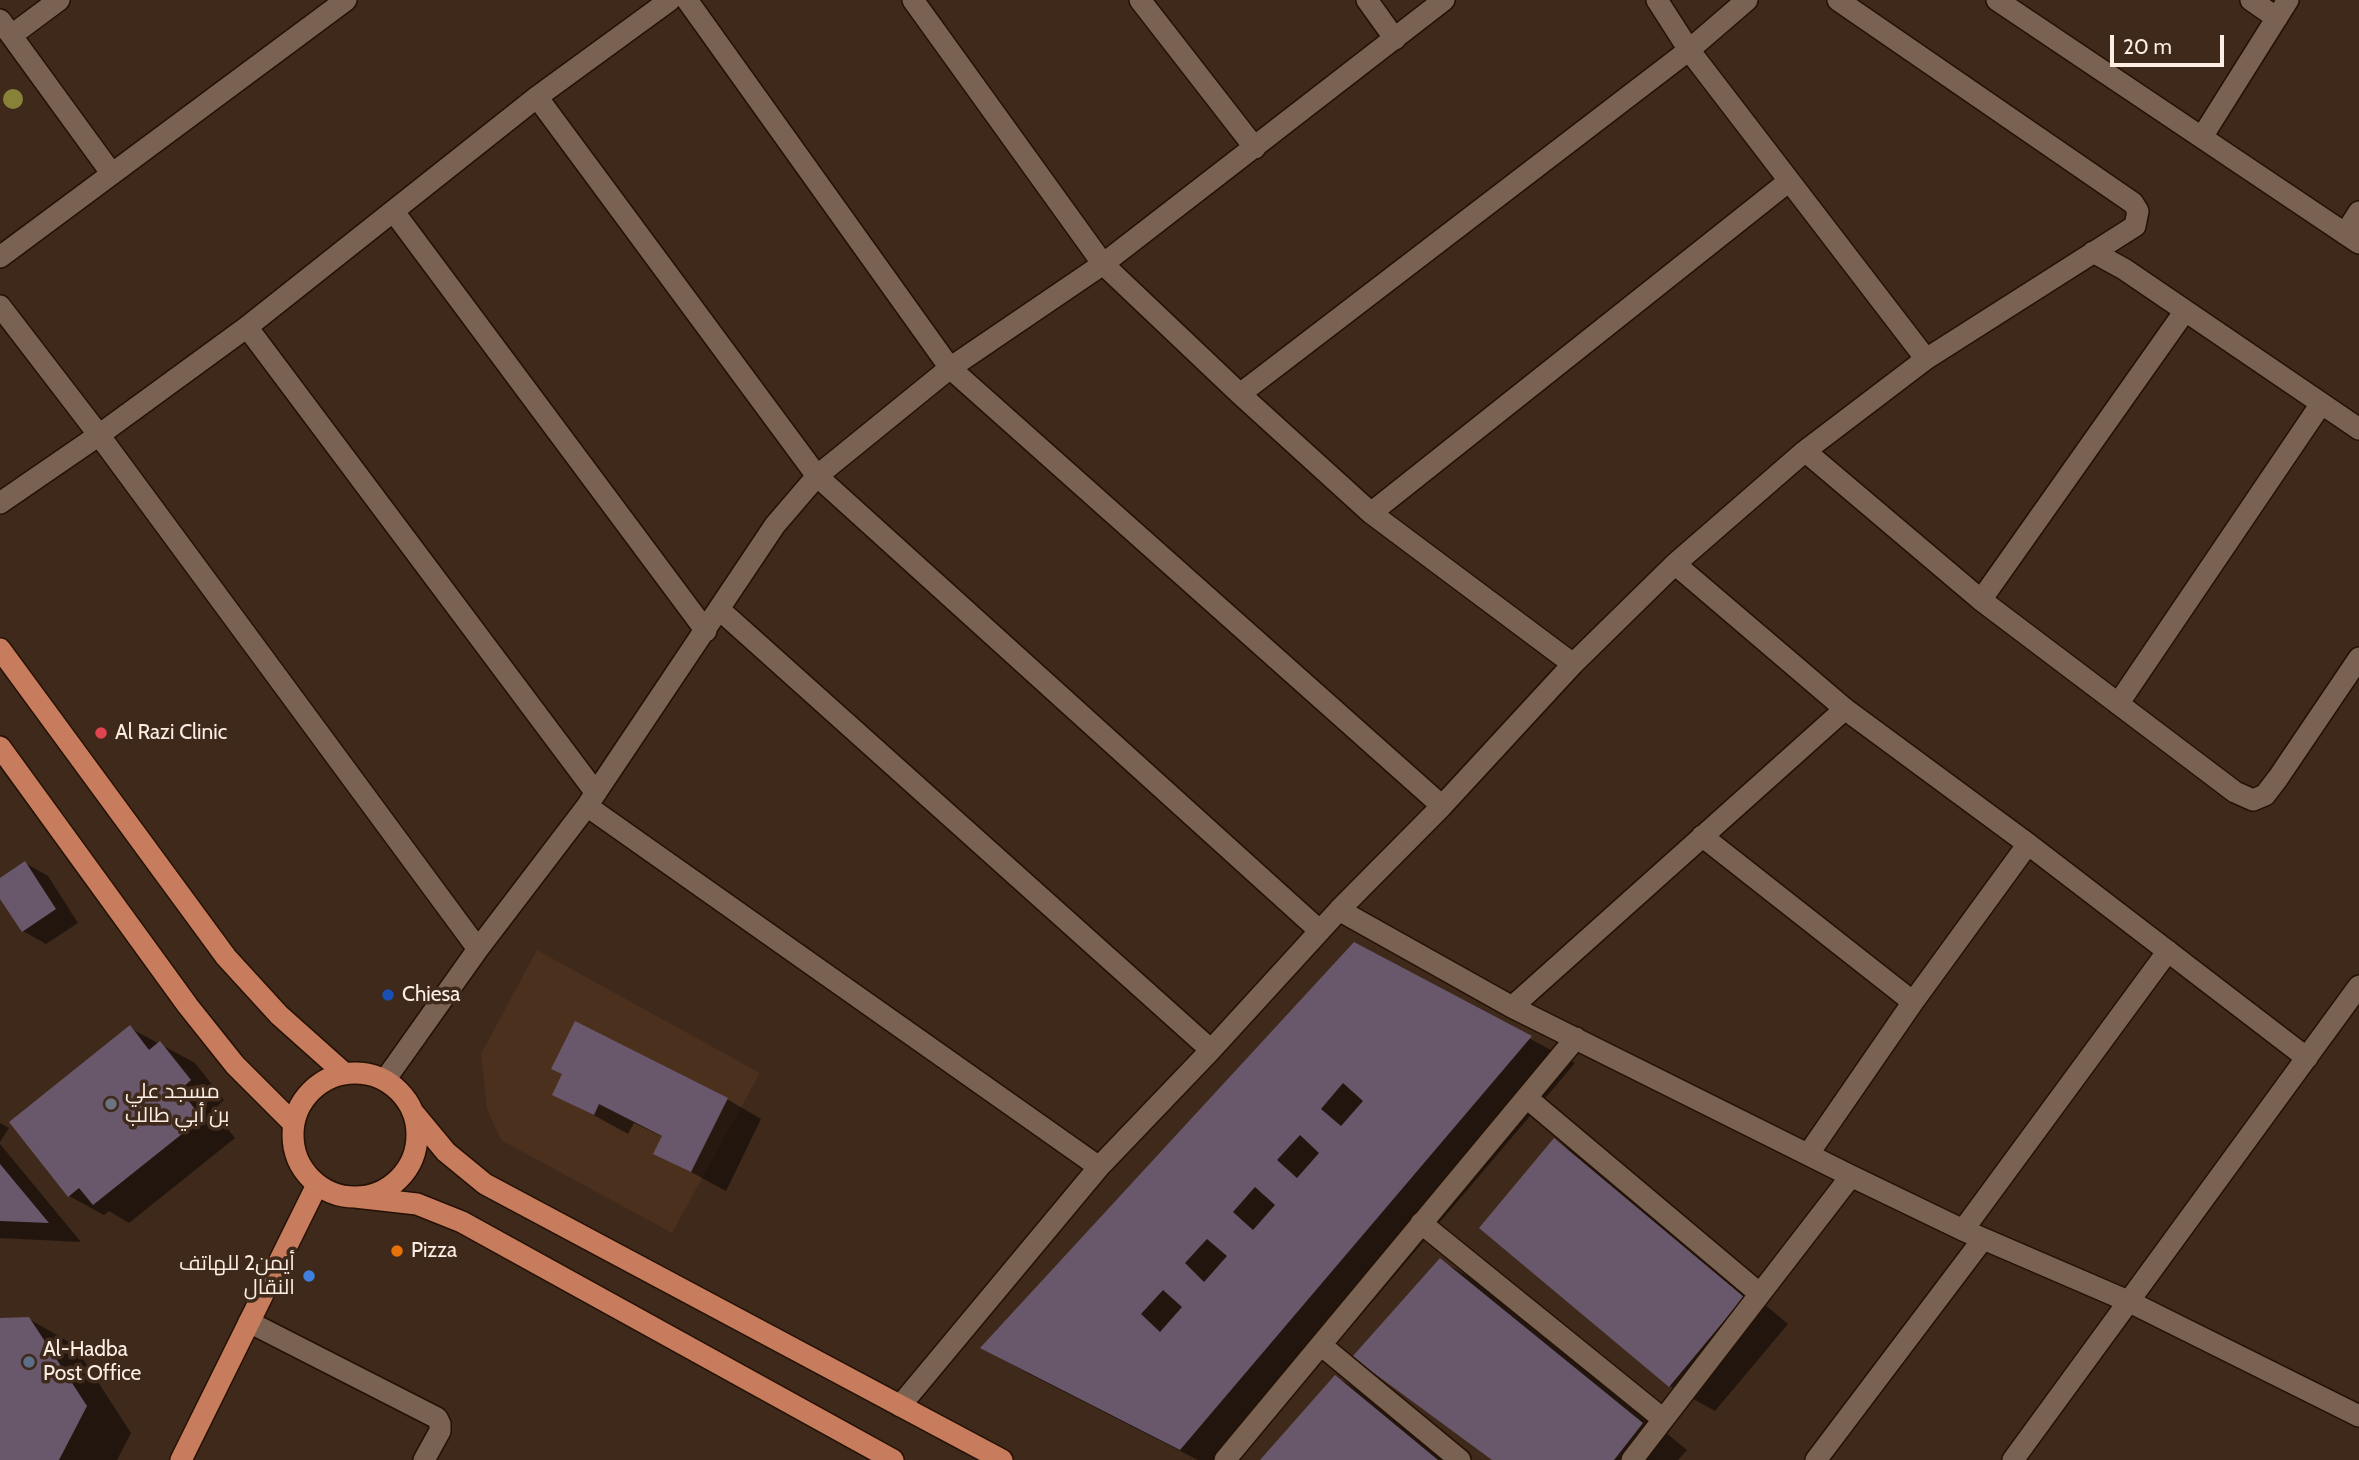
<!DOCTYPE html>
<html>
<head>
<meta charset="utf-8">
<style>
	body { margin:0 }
	#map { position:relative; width:2359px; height:1460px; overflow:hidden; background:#3e291b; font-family:Cabin,sans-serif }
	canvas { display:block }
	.scale { position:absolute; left:2110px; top:35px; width:114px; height:32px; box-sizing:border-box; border:4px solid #fceee5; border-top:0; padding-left:9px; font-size:21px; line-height:24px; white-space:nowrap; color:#fceee5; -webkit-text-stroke:5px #3e291b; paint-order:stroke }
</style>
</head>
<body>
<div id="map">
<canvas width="2359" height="1460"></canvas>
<div class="scale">20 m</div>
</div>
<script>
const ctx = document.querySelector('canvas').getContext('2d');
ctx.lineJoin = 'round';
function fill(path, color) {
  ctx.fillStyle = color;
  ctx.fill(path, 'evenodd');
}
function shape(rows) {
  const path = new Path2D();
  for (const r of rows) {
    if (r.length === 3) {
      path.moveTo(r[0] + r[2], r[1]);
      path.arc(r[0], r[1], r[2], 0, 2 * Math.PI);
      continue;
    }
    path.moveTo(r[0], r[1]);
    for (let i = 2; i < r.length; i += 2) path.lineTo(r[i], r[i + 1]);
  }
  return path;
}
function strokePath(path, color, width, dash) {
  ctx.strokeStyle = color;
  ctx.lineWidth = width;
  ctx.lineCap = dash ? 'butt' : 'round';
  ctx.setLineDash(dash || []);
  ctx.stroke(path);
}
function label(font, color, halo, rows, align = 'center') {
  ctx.font = font + ' Cabin,Cairo,sans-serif';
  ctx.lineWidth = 7;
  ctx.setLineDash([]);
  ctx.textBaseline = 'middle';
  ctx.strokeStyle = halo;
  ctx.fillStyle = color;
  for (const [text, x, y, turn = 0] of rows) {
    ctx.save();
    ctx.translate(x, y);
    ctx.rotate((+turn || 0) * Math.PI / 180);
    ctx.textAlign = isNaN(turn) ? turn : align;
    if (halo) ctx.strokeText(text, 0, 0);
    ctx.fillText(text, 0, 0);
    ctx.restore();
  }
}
const built = shape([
	[537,950,760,1073,672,1233,501,1140,487,1109,481,1054]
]);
const shadow = shape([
	[25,863,48,876,78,923,46,944,23,931,0,896,0,880],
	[1354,944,1575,1063,1238,1460,1198,1460,1027,1373,983,1348],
	[130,1028,195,1063,224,1100,213,1110,235,1138,129,1223,109,1211,104,1215,69,1196],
	[564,1074,727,1099,761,1119,726,1191,656,1153,663,1137,634,1123,628,1134,555,1094],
	[0,1123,9,1128,0,1142],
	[1555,1141,1599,1166,1788,1324,1715,1411,1670,1386,1482,1228],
	[0,1144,81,1242,0,1238],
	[1440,1260,1485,1286,1687,1450,1678,1460,1494,1460],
	[29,1319,74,1345,131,1433,117,1460,0,1460,0,1320],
	[1336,1377,1380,1403,1449,1460,1262,1460]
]);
const building = shape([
	[25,861,56,909,22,932,0,899,0,878],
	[1354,942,1532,1036,1180,1450,980,1348],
	[1343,1083,1363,1101,1341,1126,1321,1109],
	[1300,1135,1319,1153,1297,1178,1277,1160],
	[1255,1187,1275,1205,1253,1230,1233,1212],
	[1207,1239,1227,1256,1204,1282,1185,1263],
	[1163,1290,1182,1307,1160,1332,1141,1314],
	[575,1021,728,1098,691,1172,653,1154,662,1136,599,1104,594,1115,552,1095,562,1074,551,1069],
	[130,1025,149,1050,160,1041,191,1080,180,1090,202,1118,93,1205,79,1188,68,1197,9,1122],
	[1554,1138,1744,1297,1669,1387,1479,1228],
	[0,1164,49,1223,0,1221],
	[1440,1258,1643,1423,1614,1460,1492,1460,1352,1357],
	[29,1317,87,1406,59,1460,0,1460,0,1318],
	[1335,1375,1438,1460,1260,1460]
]);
const minor = shape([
	[687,0,950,368,1442,806],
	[913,0,1103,264,1240,394,1371,513,1573,664],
	[1140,0,1255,148],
	[1367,0,1395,39],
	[1657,0,1689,50,1926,359],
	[1997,0,2359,243],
	[2251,0,2277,18],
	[0,20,112,174],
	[12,35,59,0],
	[537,97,817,476,1320,931],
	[2202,137,2288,0],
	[394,212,706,631],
	[2345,234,2359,212],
	[2093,252,2124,269,2359,429],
	[0,257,346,0],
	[0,306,99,435,478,949],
	[247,327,596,793],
	[1240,394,1689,50,1747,0],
	[1805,451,1981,600,2235,792,2253,800,2265,795,2278,778,2359,658],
	[0,503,99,435,247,327,537,97,670,0],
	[1371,513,1789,181],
	[1675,564,1845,709,2028,844,2307,1058],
	[1981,600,2185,311],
	[720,610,1211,1050],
	[2118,704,2321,404],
	[587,806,1099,1167],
	[1702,836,1913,1002],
	[1339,910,1512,1007,1851,1176,1963,1230,2130,1302,2359,1416],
	[1512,1007,1845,709],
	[385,1080,478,949,587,806,775,525,817,476,950,368,1103,264,1444,0],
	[1527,1098,1760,1294],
	[1809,1153,1913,1002,2028,844],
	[1421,1223,1663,1419],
	[1963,1230,2168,951],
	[249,1322,437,1418,440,1424,440,1431,424,1460],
	[1321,1345,1460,1460],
	[900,1406,1099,1167,1211,1050,1339,910,1442,806,1573,664,1675,564,1805,451,1926,359,2135,226,2138,211,2133,203,1838,0],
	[1225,1460,1576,1038],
	[1632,1460,1851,1176],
	[1816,1460,1983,1239],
	[2013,1460,2359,986]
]);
const major = shape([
	[0,649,226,957,279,1015,344,1073],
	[0,747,188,1006,235,1065,294,1124],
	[355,1135,62],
	[412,1111,446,1152,485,1184,1002,1460],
	[355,1197,417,1204,462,1222,893,1460],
	[181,1460,317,1185]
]);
const trees = [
	[13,99]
];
const markers = [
	[101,733,7,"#e0444e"],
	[388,995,7,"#1a4fb4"],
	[111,1104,7,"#6b7280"],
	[397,1251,7,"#e8710a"],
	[309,1276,7,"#3f7fe0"],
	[29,1362,7,"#5c6f8a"]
];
const poiNames = [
	["Al Razi Clinic",115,733],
	["Chiesa",402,995],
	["مسجد علي",125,1092],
	["بن أبي طالب",125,1116],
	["Pizza",411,1251],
	["أيمن2 للهاتف",295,1264,"right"],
	["النقال",295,1288,"right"],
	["Al-Hadba",43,1350],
	["Post Office",43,1374]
];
fill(built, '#4b301e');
fill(shadow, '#0007');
fill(building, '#69576b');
strokePath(minor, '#241104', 24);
strokePath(major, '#241104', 24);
strokePath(minor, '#7a6252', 21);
strokePath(major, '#c77c5d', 21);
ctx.fillStyle = '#888239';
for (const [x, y] of trees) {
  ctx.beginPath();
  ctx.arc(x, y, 10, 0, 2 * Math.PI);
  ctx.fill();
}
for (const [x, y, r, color] of markers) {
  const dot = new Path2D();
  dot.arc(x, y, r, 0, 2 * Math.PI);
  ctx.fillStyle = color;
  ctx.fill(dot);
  strokePath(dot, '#3e291b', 2.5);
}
label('21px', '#fceee5', '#3e291b', poiNames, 'left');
</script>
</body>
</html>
